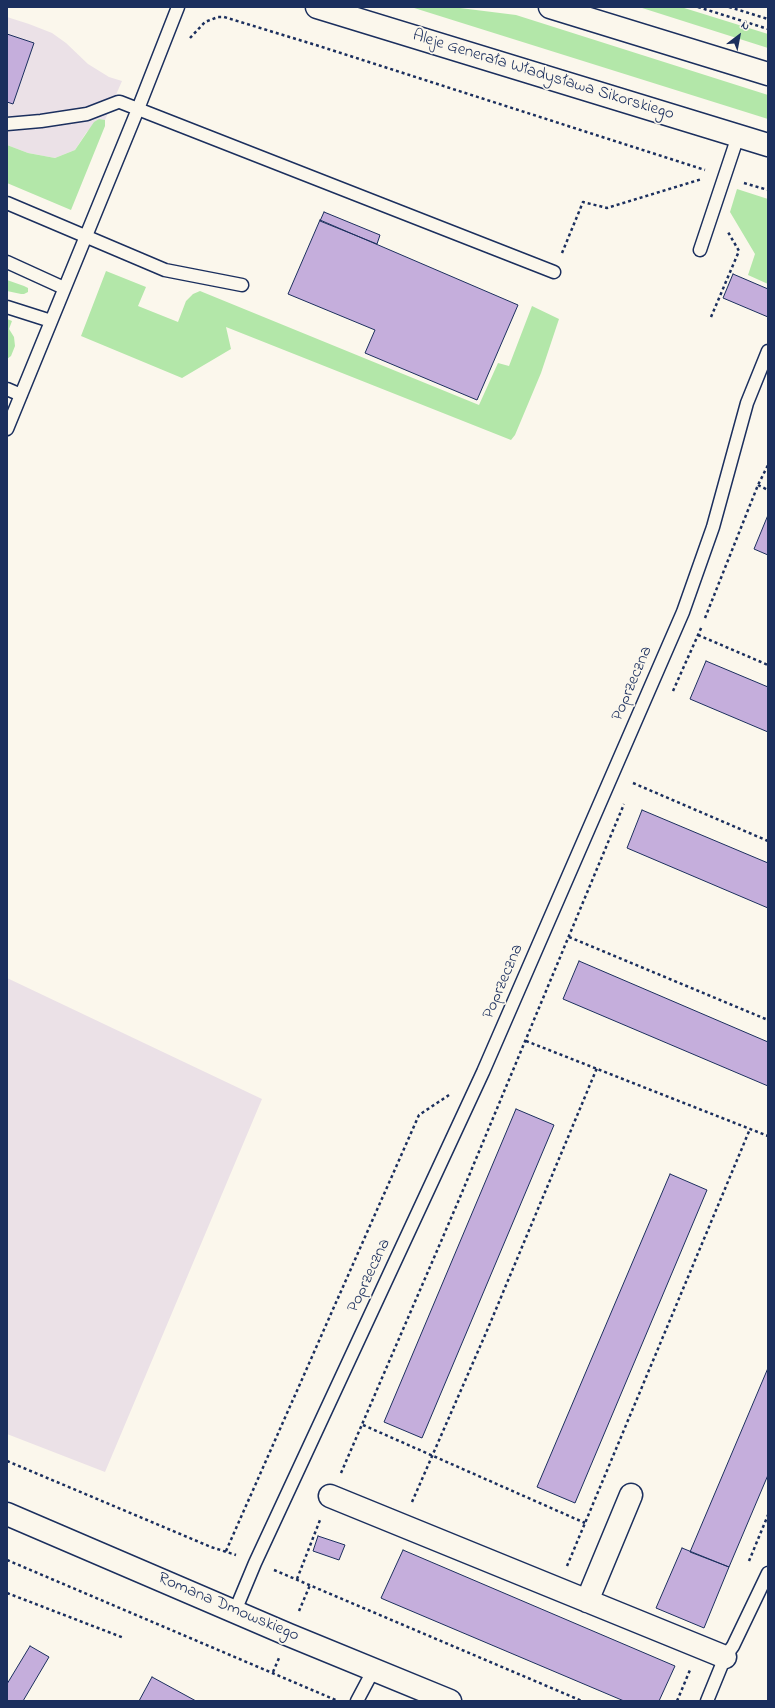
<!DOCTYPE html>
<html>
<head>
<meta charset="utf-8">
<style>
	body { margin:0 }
	#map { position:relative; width:775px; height:1708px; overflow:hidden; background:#fbf7ec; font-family:"Indie Flower",sans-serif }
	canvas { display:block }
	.frame { position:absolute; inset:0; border:8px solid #1b2f5e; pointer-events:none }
	.north { position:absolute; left:719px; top:16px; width:40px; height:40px; -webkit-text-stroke:3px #fbf7ec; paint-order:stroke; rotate:32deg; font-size:11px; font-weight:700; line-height:16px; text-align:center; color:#1b2f5e }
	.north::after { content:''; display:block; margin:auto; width:14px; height:18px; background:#1b2f5e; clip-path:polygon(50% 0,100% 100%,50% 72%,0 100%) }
</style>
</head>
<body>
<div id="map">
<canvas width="775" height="1708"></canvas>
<div class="frame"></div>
<div class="north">N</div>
</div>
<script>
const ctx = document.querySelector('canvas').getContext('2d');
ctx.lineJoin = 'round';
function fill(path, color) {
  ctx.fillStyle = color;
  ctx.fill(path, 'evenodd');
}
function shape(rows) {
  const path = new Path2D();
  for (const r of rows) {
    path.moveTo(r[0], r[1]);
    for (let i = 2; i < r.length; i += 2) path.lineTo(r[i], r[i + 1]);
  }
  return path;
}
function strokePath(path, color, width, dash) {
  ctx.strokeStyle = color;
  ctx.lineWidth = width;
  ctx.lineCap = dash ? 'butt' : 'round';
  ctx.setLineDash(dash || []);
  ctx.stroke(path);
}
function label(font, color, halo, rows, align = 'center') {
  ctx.font = font + ' "Indie Flower",sans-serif';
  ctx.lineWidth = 3.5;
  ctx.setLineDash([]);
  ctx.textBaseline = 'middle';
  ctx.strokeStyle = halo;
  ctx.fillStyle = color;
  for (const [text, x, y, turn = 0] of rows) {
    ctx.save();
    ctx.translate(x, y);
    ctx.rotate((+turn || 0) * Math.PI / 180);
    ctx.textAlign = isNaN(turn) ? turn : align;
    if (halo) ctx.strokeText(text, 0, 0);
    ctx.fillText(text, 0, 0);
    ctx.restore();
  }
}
const built = shape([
	[7,17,29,24,52,33,66,43,88,64,109,77,122,81,105,120,99,119,86,133,75,150,55,158,28,153,7,145],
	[7,978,262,1099,105,1472,7,1434]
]);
const green = shape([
	[411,7,452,7,516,15,768,95,768,119],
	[639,7,681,7,768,34,768,48],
	[99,119,105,120,105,126,71,210,7,183,7,145,28,153,55,158,75,150,94,122],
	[737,189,768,199,768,284,748,275,755,254,730,212],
	[106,271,146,287,138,306,178,322,186,301,193,294,200,291,479,405,498,363,509,366,532,306,559,319,541,373,515,435,511,440,226,327,231,349,182,378,81,336],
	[7,280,24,286,28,288,28,292,24,294,21,294,7,291],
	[7,319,12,321,9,329,14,337,15,346,11,356,7,359]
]);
const building = shape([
	[7,34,34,43,13,104,7,102,7,34],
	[324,212,380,235,377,244,320,221,324,212],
	[320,220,518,305,477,400,365,353,375,330,288,294,320,220],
	[733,274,768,289,768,317,723,298,733,274],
	[768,515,768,555,754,549,768,515],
	[706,661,768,687,768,732,690,699,706,661],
	[642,810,768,863,768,908,627,848,642,810],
	[579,961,768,1042,768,1086,563,999,579,961],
	[516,1109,554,1125,422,1438,384,1422,516,1109],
	[670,1174,707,1190,575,1503,537,1487,670,1174],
	[768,1368,768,1475,729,1567,690,1552,768,1368],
	[318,1536,345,1545,339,1560,313,1551,318,1536],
	[682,1548,729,1567,704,1628,656,1608,682,1548],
	[403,1550,675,1666,659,1701,624,1701,383,1599,381,1598,403,1550],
	[30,1646,49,1657,23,1701,7,1701,7,1684,30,1646],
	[152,1677,196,1701,139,1701,152,1677]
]);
const path = shape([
	[698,7,768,29],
	[729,7,768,19],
	[190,38,205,22,218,17,224,17,319,46,705,170],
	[744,183,768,190],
	[562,253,583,202,607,208,702,179],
	[711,317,739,251,728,232],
	[758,485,768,490],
	[705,618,758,485,768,465],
	[698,635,768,665],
	[673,691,702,626],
	[633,783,768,841],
	[569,937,768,1020],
	[526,1041,768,1136],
	[363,1425,585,1523],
	[7,1461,211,1547,236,1555],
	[341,1473,458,1202,624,804],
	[412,1502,486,1333,597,1068],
	[226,1551,419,1115,449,1095],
	[7,1560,338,1701],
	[749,1561,768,1515],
	[567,1566,750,1129],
	[274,1570,582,1701],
	[297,1579,320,1520],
	[7,1593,124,1638],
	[299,1611,310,1585],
	[273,1672,279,1658],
	[677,1701,690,1670]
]);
const service = shape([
	[7,124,41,121,87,114,118,102,120,102,554,272],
	[7,203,165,270,242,285],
	[700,250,738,136],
	[7,262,64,288],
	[7,307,51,321],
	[7,389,21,395],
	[7,429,138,109,178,7],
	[235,1611,255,1563,483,1072,683,612,713,527,747,403,768,351],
	[357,1701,374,1669],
	[707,1701,725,1657,733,1646,768,1573]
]);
const minor = shape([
	[330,1496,725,1657],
	[587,1601,631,1495]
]);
const tertiary = shape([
	[7,1514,289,1635,450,1701]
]);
const secondary = shape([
	[317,7,768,145],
	[550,7,768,74]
]);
const streetNames = [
	["Aleje Generała Władysława Sikorskiego",543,76,17],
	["Poprzeczna",633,684,-67],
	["Poprzeczna",504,982,-67],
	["Poprzeczna",370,1276,-65],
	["Romana Dmowskiego",228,1608,23]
];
fill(built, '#ebe1e7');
fill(green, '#b3e7a9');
fill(building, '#c5aedc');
strokePath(building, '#1b2f5e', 1);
strokePath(service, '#1b2f5e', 15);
strokePath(minor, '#1b2f5e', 25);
strokePath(tertiary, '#1b2f5e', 25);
strokePath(secondary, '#1b2f5e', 25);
strokePath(path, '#1b2f5e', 2.5, [3, 3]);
strokePath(service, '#fbf7ec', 12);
strokePath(minor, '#fbf7ec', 22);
strokePath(tertiary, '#fbf7ec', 22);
strokePath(secondary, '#fbf7ec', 22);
label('17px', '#1b2f5e', '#fbf7ec', streetNames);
</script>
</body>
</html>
